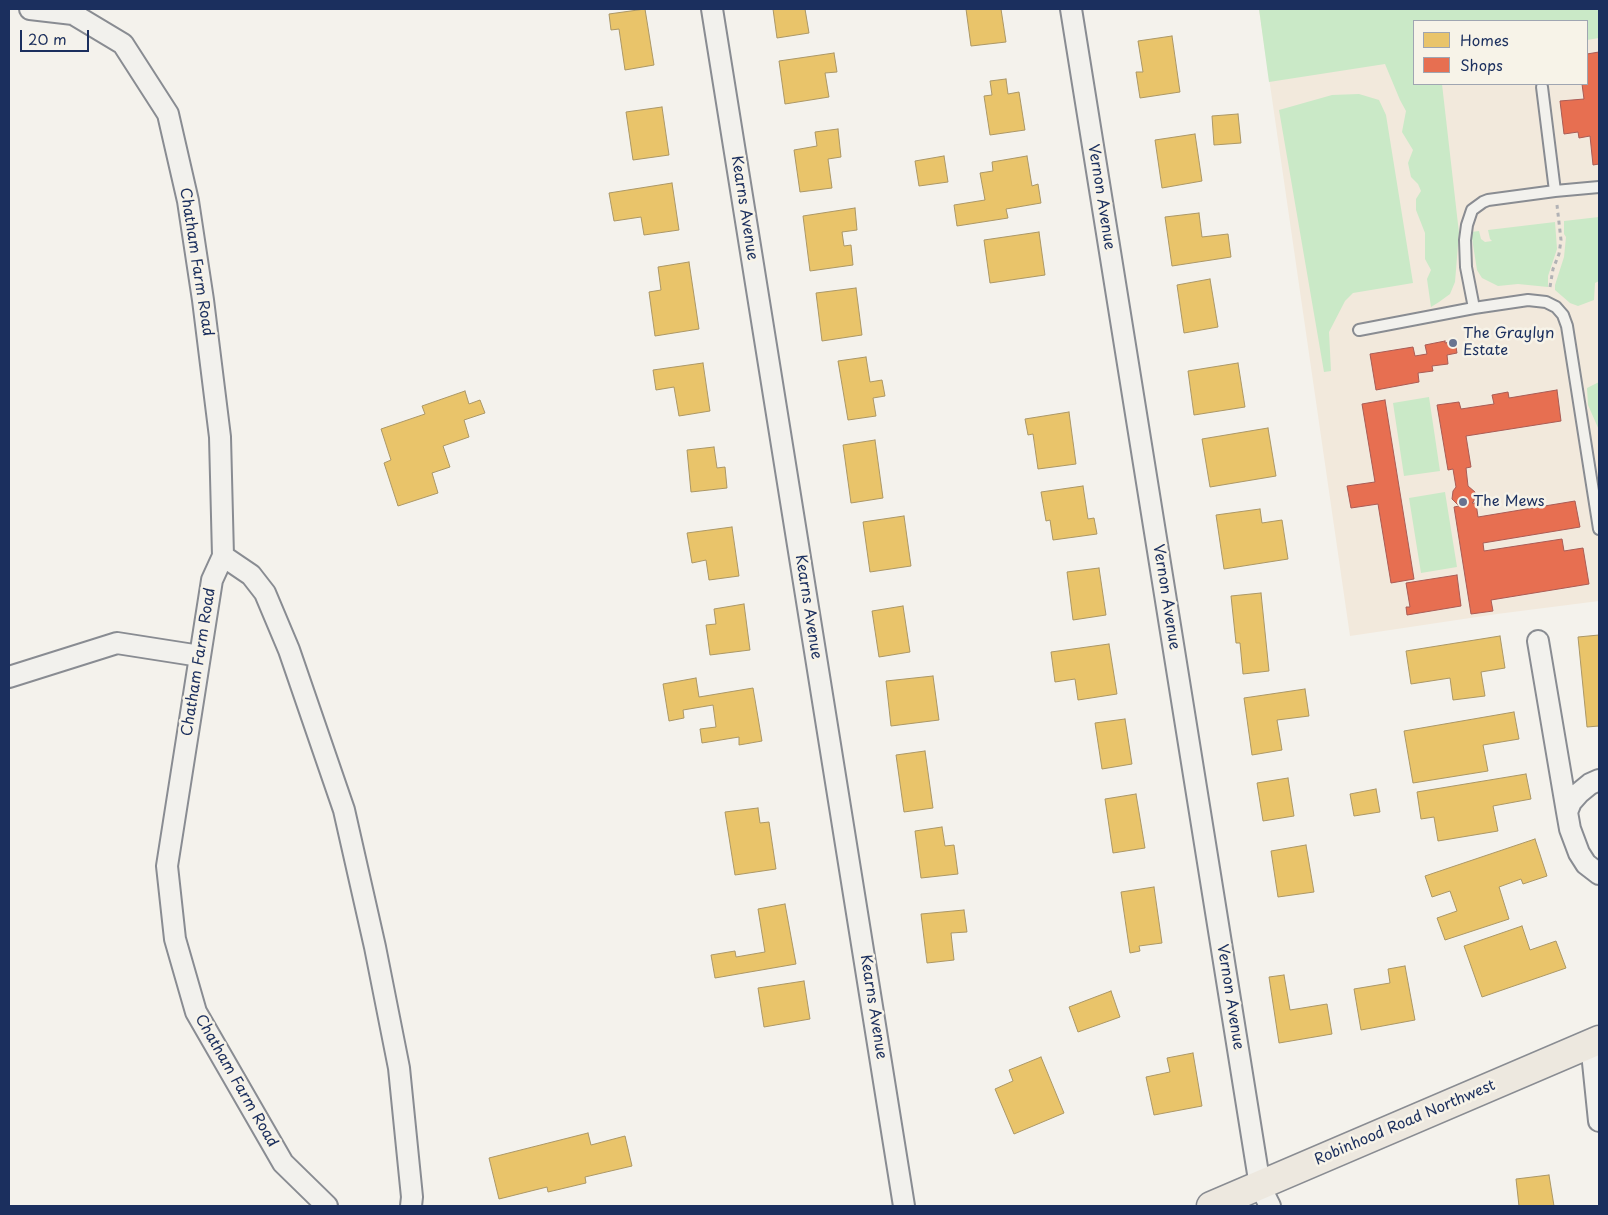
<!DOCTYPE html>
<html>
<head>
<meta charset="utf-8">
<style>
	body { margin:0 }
	#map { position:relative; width:1608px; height:1215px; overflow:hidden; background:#f4f2ec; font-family:"Playpen Sans",sans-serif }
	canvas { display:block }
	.frame { position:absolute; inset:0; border:10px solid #1b2f5e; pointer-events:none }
	.legend { position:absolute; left:1413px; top:20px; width:175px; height:65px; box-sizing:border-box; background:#f7f3e8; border:1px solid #9fa5b1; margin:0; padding:6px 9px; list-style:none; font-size:15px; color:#1b2f5e }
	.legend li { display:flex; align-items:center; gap:10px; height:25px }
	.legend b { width:25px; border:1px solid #9fa5b1 }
	.scale { position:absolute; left:20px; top:30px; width:69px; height:22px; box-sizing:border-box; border:2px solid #1b2f5e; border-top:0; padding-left:6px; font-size:15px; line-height:18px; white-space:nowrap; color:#1b2f5e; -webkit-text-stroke:4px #f7f3e8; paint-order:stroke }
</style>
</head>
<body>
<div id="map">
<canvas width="1608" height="1215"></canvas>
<div class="frame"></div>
<ul class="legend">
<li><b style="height:14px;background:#e9c46a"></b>Homes</li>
<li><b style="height:14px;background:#e76f51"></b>Shops</li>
</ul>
<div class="scale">20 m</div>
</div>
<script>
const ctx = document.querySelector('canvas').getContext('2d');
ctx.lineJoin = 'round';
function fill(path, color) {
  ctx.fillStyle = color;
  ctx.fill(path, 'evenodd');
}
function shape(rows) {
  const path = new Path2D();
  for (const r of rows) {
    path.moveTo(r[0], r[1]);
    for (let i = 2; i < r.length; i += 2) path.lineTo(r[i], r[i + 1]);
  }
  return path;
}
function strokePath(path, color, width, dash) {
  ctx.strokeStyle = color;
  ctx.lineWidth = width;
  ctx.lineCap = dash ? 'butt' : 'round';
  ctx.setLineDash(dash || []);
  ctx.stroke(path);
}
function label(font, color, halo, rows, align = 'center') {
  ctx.font = font + ' "Playpen Sans",sans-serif';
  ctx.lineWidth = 5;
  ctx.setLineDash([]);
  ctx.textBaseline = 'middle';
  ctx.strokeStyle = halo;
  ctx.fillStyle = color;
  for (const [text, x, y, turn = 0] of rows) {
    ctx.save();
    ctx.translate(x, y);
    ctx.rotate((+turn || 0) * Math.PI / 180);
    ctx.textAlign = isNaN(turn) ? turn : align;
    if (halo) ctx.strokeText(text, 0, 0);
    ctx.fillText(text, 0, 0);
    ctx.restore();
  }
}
const built = shape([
	[1259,9,1599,9,1599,601,1497,614,1350,636],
	[1414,21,1587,21,1587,84,1414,84]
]);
const green = shape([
	[1259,9,1599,9,1599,38,1587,40,1587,21,1414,21,1414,84,1442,84,1459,233,1455,282,1450,294,1439,302,1431,307,1427,279,1431,270,1425,259,1425,233,1416,210,1416,199,1421,191,1418,184,1411,177,1408,163,1413,150,1402,132,1406,111,1400,100,1385,64,1269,82],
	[1359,94,1379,100,1386,115,1413,283,1353,293,1345,301,1329,332,1331,371,1324,372,1279,110,1332,95],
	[1599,217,1599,281,1595,283,1594,300,1578,306,1570,303,1555,290,1555,285,1564,257,1566,237,1564,234,1564,221],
	[1555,222,1557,249,1548,276,1548,287,1518,284,1498,286,1482,278,1477,270,1471,232,1479,231,1481,239,1485,242,1492,241,1490,239,1488,230],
	[1599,382,1599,430,1588,405,1587,388],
	[1429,397,1440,471,1404,476,1393,403],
	[1445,492,1457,567,1421,573,1409,498]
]);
const homes = shape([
	[645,9,654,65,625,70,619,29,611,30,609,14,645,9],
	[773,9,805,9,809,33,777,38,773,9],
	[966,9,1001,9,1006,42,971,46,966,9],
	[1172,36,1180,92,1140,98,1136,72,1143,72,1138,41,1172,36],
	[834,53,837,72,825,73,829,97,785,104,779,61,834,53],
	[1006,79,1008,94,1019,92,1025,130,990,135,984,96,992,95,990,81,1006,79],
	[662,107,669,155,633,160,626,112,662,107],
	[1238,114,1241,143,1214,145,1212,116,1238,114],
	[838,129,841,157,828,159,832,188,800,192,794,150,817,146,815,132,838,129],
	[1195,134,1202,181,1162,188,1155,140,1195,134],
	[944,156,948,182,919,186,915,161,944,156],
	[1027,156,1032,186,1038,184,1041,203,1006,209,1008,218,957,226,954,205,985,200,980,173,993,171,992,162,1027,156],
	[672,183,679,230,644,235,641,217,614,221,609,193,672,183],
	[855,208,857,230,842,232,844,246,851,245,853,265,810,271,803,216,855,208],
	[1199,213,1202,237,1228,234,1231,257,1172,266,1165,217,1199,213],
	[1039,232,1045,275,990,283,984,240,1039,232],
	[689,262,699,329,655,336,649,292,661,290,658,267,689,262],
	[1210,279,1218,327,1184,333,1177,285,1210,279],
	[856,288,862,335,822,341,816,293,856,288],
	[866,357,870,382,882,380,885,396,873,398,876,416,848,420,838,361,866,357],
	[703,363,710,411,679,416,674,387,656,390,653,370,703,363],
	[1238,363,1245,407,1194,415,1188,371,1238,363],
	[465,391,469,404,480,400,485,413,464,420,469,437,443,446,450,467,432,473,438,493,398,506,384,463,391,460,381,429,425,414,422,406,465,391],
	[1069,412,1076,464,1038,469,1033,434,1028,435,1025,419,1069,412],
	[1268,428,1276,476,1210,487,1202,439,1268,428],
	[875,440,883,498,851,503,843,445,875,440],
	[714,447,717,468,725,467,727,488,691,492,687,450,714,447],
	[1083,486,1088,519,1094,518,1097,534,1053,540,1050,520,1046,521,1041,492,1083,486],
	[1260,509,1262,523,1282,520,1288,559,1224,569,1216,515,1260,509],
	[904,516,911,566,870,572,863,522,904,516],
	[732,527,739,576,709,580,706,560,692,563,687,533,732,527],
	[1099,568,1106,615,1073,620,1067,572,1099,568],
	[1261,593,1269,671,1243,674,1240,643,1236,643,1231,596,1261,593],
	[744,604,750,650,710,655,706,625,716,624,714,609,744,604],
	[903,606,910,652,879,657,872,611,903,606],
	[1599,635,1599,726,1587,727,1578,637,1599,635],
	[1500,636,1505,668,1481,672,1485,696,1453,700,1450,678,1411,684,1406,651,1500,636],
	[1109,644,1117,694,1078,700,1075,679,1055,682,1051,652,1109,644],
	[933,676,939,720,891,726,886,681,933,676],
	[696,678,699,697,753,688,762,741,739,745,739,737,702,743,700,729,716,727,713,705,683,710,684,718,669,721,663,684,696,678],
	[1305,689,1309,716,1277,720,1282,750,1252,755,1244,698,1305,689],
	[1514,712,1519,739,1483,745,1488,771,1413,783,1404,731,1514,712],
	[1125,719,1132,764,1102,769,1095,723,1125,719],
	[925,751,933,808,904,812,896,755,925,751],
	[1526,774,1531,799,1493,806,1498,831,1438,841,1434,817,1421,819,1417,792,1526,774],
	[1288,778,1294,816,1263,821,1257,783,1288,778],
	[1376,789,1380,812,1354,816,1350,794,1376,789],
	[1136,794,1145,848,1113,853,1105,799,1136,794],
	[758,808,760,823,769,822,776,869,735,875,725,812,758,808],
	[942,827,945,846,954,845,958,874,921,878,915,831,942,827],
	[1535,839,1547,876,1523,884,1521,879,1499,887,1509,919,1445,940,1437,918,1457,911,1450,891,1432,897,1425,876,1535,839],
	[1306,845,1314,892,1278,897,1271,851,1306,845],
	[1154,887,1162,943,1139,946,1140,951,1130,953,1121,892,1154,887],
	[785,904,796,964,715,978,711,955,735,951,736,957,765,952,758,909,785,904],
	[964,910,967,932,951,933,954,960,927,963,921,914,964,910],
	[1522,926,1530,950,1556,941,1566,968,1482,997,1464,946,1522,926],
	[1405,966,1415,1020,1361,1030,1354,989,1390,983,1388,969,1405,966],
	[1284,975,1290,1010,1327,1004,1332,1034,1279,1043,1269,977,1284,975],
	[804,981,810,1019,764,1027,758,988,804,981],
	[1111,991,1120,1017,1078,1032,1069,1007,1111,991],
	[1193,1053,1202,1106,1154,1115,1146,1077,1170,1072,1167,1058,1193,1053],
	[1041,1057,1064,1113,1014,1134,995,1089,1013,1081,1009,1070,1041,1057],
	[588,1133,591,1145,625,1136,632,1166,585,1177,586,1183,548,1192,547,1187,499,1199,489,1158,588,1133],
	[1549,1175,1554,1206,1519,1206,1516,1179,1549,1175]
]);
const shops = shape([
	[1599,52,1599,164,1593,165,1590,136,1579,138,1578,132,1564,134,1560,101,1584,99,1582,84,1587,84,1587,54,1599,52],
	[1445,341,1445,343,1455,341,1457,353,1447,355,1448,364,1432,366,1433,371,1418,373,1419,382,1376,390,1370,354,1413,347,1415,356,1427,354,1425,345,1445,341],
	[1557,390,1561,421,1466,436,1471,467,1466,468,1468,486,1475,492,1474,501,1472,503,1476,503,1478,517,1575,501,1580,527,1483,543,1484,551,1562,539,1564,551,1583,548,1589,584,1491,600,1493,611,1471,614,1454,507,1459,506,1452,499,1453,491,1456,487,1453,469,1448,470,1437,405,1459,402,1461,409,1494,404,1492,395,1508,392,1509,398,1557,390],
	[1385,400,1414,579,1391,583,1378,504,1351,508,1347,486,1375,482,1362,404,1385,400],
	[1457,575,1461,606,1407,615,1406,607,1410,607,1406,583,1457,575]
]);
const path = shape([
	[1550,287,1553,269,1559,254,1561,240,1557,205]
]);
const service = shape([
	[1542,87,1555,191],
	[1599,187,1555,191,1488,200,1483,202,1472,210,1467,225,1465,240,1466,267,1474,308,1528,300,1546,302,1556,307,1563,315,1567,326,1599,529],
	[1359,330,1474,308]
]);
const minor = shape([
	[30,9,73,14,123,44,168,114,188,201,203,300,220,437,223,556,212,580,167,866,175,939,196,1012,283,1163,327,1206],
	[712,9,904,1206],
	[1071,9,1260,1186,1270,1206],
	[223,556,251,575,265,593,289,650,344,810,375,947,399,1068,412,1197,411,1206],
	[1538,641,1567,812],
	[9,677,117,643,200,656],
	[1599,780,1590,784,1579,793,1571,802,1567,812,1570,829,1579,853,1586,864,1599,874],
	[1591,1043,1599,1121]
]);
const primary = shape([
	[1211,1206,1599,1040]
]);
const markers = [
	[1453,343,5,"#677390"],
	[1463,502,5,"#677390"]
];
const streetNames = [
	["Vernon Avenue",1101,197,81],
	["Kearns Avenue",744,208,81],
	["Chatham Farm Road",196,262,81],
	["Vernon Avenue",1166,597,81],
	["Kearns Avenue",808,607,81],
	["Chatham Farm Road",199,662,-81],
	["Vernon Avenue",1230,997,81],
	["Kearns Avenue",873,1007,81],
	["Chatham Farm Road",236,1081,60],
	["Robinhood Road Northwest",1405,1123,-23]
];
const poiNames = [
	["The Graylyn",1463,334],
	["Estate",1463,351],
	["The Mews",1473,502]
];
fill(built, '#f2e9dc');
fill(green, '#cae9c7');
fill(homes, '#e9c46a');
strokePath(homes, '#ab9766', 1);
fill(shops, '#e76f51');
strokePath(shops, '#aa5c55', 1);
strokePath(service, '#898c92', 14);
strokePath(minor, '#898c92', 24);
strokePath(primary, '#898c92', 31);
strokePath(path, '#b1b2b5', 3, [4, 4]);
strokePath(service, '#f2f1ed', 10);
strokePath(minor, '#f2f1ed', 20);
strokePath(primary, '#ede8df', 28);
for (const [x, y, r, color] of markers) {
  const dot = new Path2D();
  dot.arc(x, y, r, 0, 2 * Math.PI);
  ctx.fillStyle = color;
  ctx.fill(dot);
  strokePath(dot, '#f7f3e8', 2);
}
label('15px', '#1b2f5e', '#f7f3e8', streetNames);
label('15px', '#1b2f5e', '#f7f3e8', poiNames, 'left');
</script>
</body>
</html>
